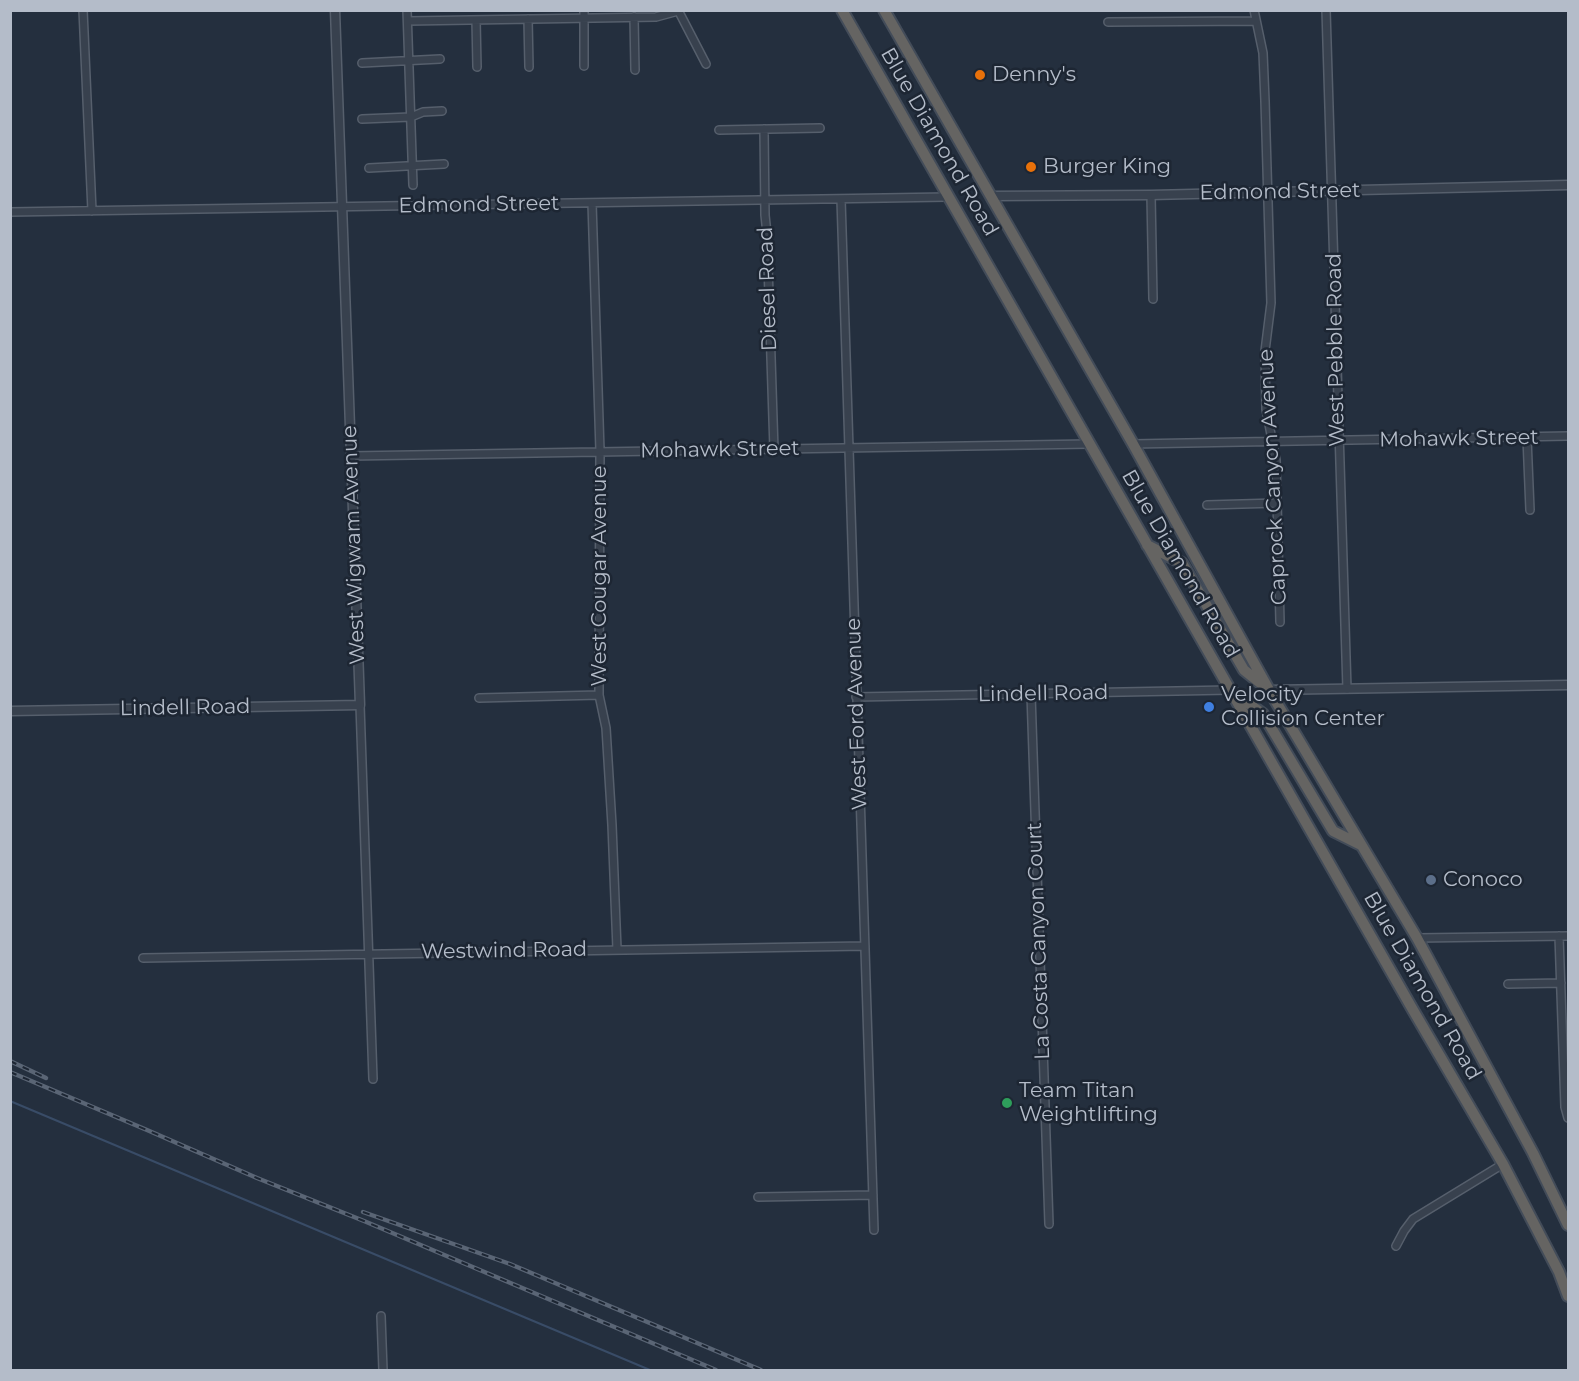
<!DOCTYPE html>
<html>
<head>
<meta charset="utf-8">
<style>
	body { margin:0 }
	#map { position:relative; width:1579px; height:1381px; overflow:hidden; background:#242f3e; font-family:Montserrat,sans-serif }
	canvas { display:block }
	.frame { position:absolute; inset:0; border:12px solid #b4bcc9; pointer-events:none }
</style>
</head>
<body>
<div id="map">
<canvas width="1579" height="1381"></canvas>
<div class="frame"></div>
</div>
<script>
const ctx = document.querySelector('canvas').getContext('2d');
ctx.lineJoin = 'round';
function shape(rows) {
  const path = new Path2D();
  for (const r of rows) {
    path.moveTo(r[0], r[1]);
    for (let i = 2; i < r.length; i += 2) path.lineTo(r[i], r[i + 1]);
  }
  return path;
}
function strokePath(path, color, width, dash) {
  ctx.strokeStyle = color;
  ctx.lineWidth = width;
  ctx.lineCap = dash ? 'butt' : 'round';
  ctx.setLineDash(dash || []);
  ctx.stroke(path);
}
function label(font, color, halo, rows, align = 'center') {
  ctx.font = font + ' Montserrat,sans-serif';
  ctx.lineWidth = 5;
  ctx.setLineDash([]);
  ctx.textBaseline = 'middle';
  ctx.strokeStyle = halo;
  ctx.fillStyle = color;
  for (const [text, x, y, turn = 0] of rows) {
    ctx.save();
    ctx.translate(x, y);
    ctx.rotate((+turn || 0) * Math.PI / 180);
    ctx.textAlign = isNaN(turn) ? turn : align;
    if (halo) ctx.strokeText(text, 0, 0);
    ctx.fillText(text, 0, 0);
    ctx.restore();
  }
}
const stream = shape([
	[10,1101,650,1370]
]);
const minor = shape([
	[83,10,92,211],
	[407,10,413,185],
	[584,10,584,66],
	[678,10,706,64],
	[1254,10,1263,53,1265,101,1271,303,1265,351,1266,409,1276,460,1280,622],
	[1326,10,1347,689],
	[634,17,635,70],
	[528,19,529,67],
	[476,20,477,67],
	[408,21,656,17,678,11],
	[1108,22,1256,21],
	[362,63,440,59],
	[362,119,411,117,423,112,442,111],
	[764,129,765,215,767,234,774,450],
	[719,130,820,128],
	[369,168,444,164],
	[1151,195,1153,299],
	[841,199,874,1230],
	[592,203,600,451,599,695,606,728,612,825,617,949],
	[10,212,947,197],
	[1527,438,1530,510],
	[1133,444,1568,436],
	[351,456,1089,444],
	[1207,505,1277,503],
	[1031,694,1049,1224],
	[856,697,1230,690],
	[479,698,599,695],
	[360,705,373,1079],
	[1559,936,1565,1107,1568,1118],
	[1417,938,1568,936],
	[143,958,865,946],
	[1508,984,1561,983],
	[758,1197,873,1195],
	[1396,1246,1404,1231,1413,1219,1503,1164],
	[381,1316,383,1370]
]);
const tertiary = shape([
	[991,196,1151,195,1568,185],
	[1269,690,1568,685],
	[10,711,360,705,335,10]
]);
const trunk = shape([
	[842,10,1413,1010,1503,1164,1559,1272,1568,1296],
	[884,10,1133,444,1269,690,1417,938,1533,1153,1568,1225],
	[1147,545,1182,563,1244,670,1264,686],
	[1234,693,1263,714,1333,831,1361,845]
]);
const rail = shape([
	[10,1061,46,1078],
	[10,1072,147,1130,257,1178,364,1221,716,1370],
	[363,1212,510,1264,761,1370]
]);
const markers = [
	[980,75,6,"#e8710a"],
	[1031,167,6,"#e8710a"],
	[1209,707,6,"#3f7fe0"],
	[1431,880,6,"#5c6f8a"],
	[1007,1103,6,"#2e9e5b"]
];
const poiNames = [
	["Denny's",992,75],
	["Burger King",1043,167],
	["Velocity",1221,695],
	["Collision Center",1221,719],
	["Conoco",1443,880],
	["Team Titan",1019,1091],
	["Weightlifting",1019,1115]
];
const streetNames = [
	["Blue Diamond Road",939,142,60],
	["Edmond Street",1280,192,-1],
	["Edmond Street",479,205,-1],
	["Diesel Road",768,289,-92],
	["West Pebble Road",1336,350,-91],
	["Mohawk Street",1459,439,-1],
	["Mohawk Street",720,450,-1],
	["Caprock Canyon Avenue",1273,477,-93],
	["West Wigwam Avenue",354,545,-92],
	["Blue Diamond Road",1180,564,60],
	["West Cougar Avenue",600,576,-90],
	["Lindell Road",1043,694,-1],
	["Lindell Road",185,708,-1],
	["West Ford Avenue",857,714,-92],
	["La Costa Canyon Court",1039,941,-92],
	["Westwind Road",504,951,-1],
	["Blue Diamond Road",1422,986,60]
];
strokePath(stream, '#394c67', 2);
strokePath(minor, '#565f6c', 10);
strokePath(tertiary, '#565f6c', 11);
strokePath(trunk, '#434c59', 14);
strokePath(minor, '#38414e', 7);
strokePath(tertiary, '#38414e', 8);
strokePath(trunk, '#656462', 10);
strokePath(rail, '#5a6575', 4.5);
strokePath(rail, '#1d2633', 2, [7]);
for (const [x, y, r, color] of markers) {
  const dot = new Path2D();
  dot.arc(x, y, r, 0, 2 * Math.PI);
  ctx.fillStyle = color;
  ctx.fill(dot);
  strokePath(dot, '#1d2633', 2);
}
label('21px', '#b4bcc9', '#1d2633', poiNames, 'left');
label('21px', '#b4bcc9', '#1d2633', streetNames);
</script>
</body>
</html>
